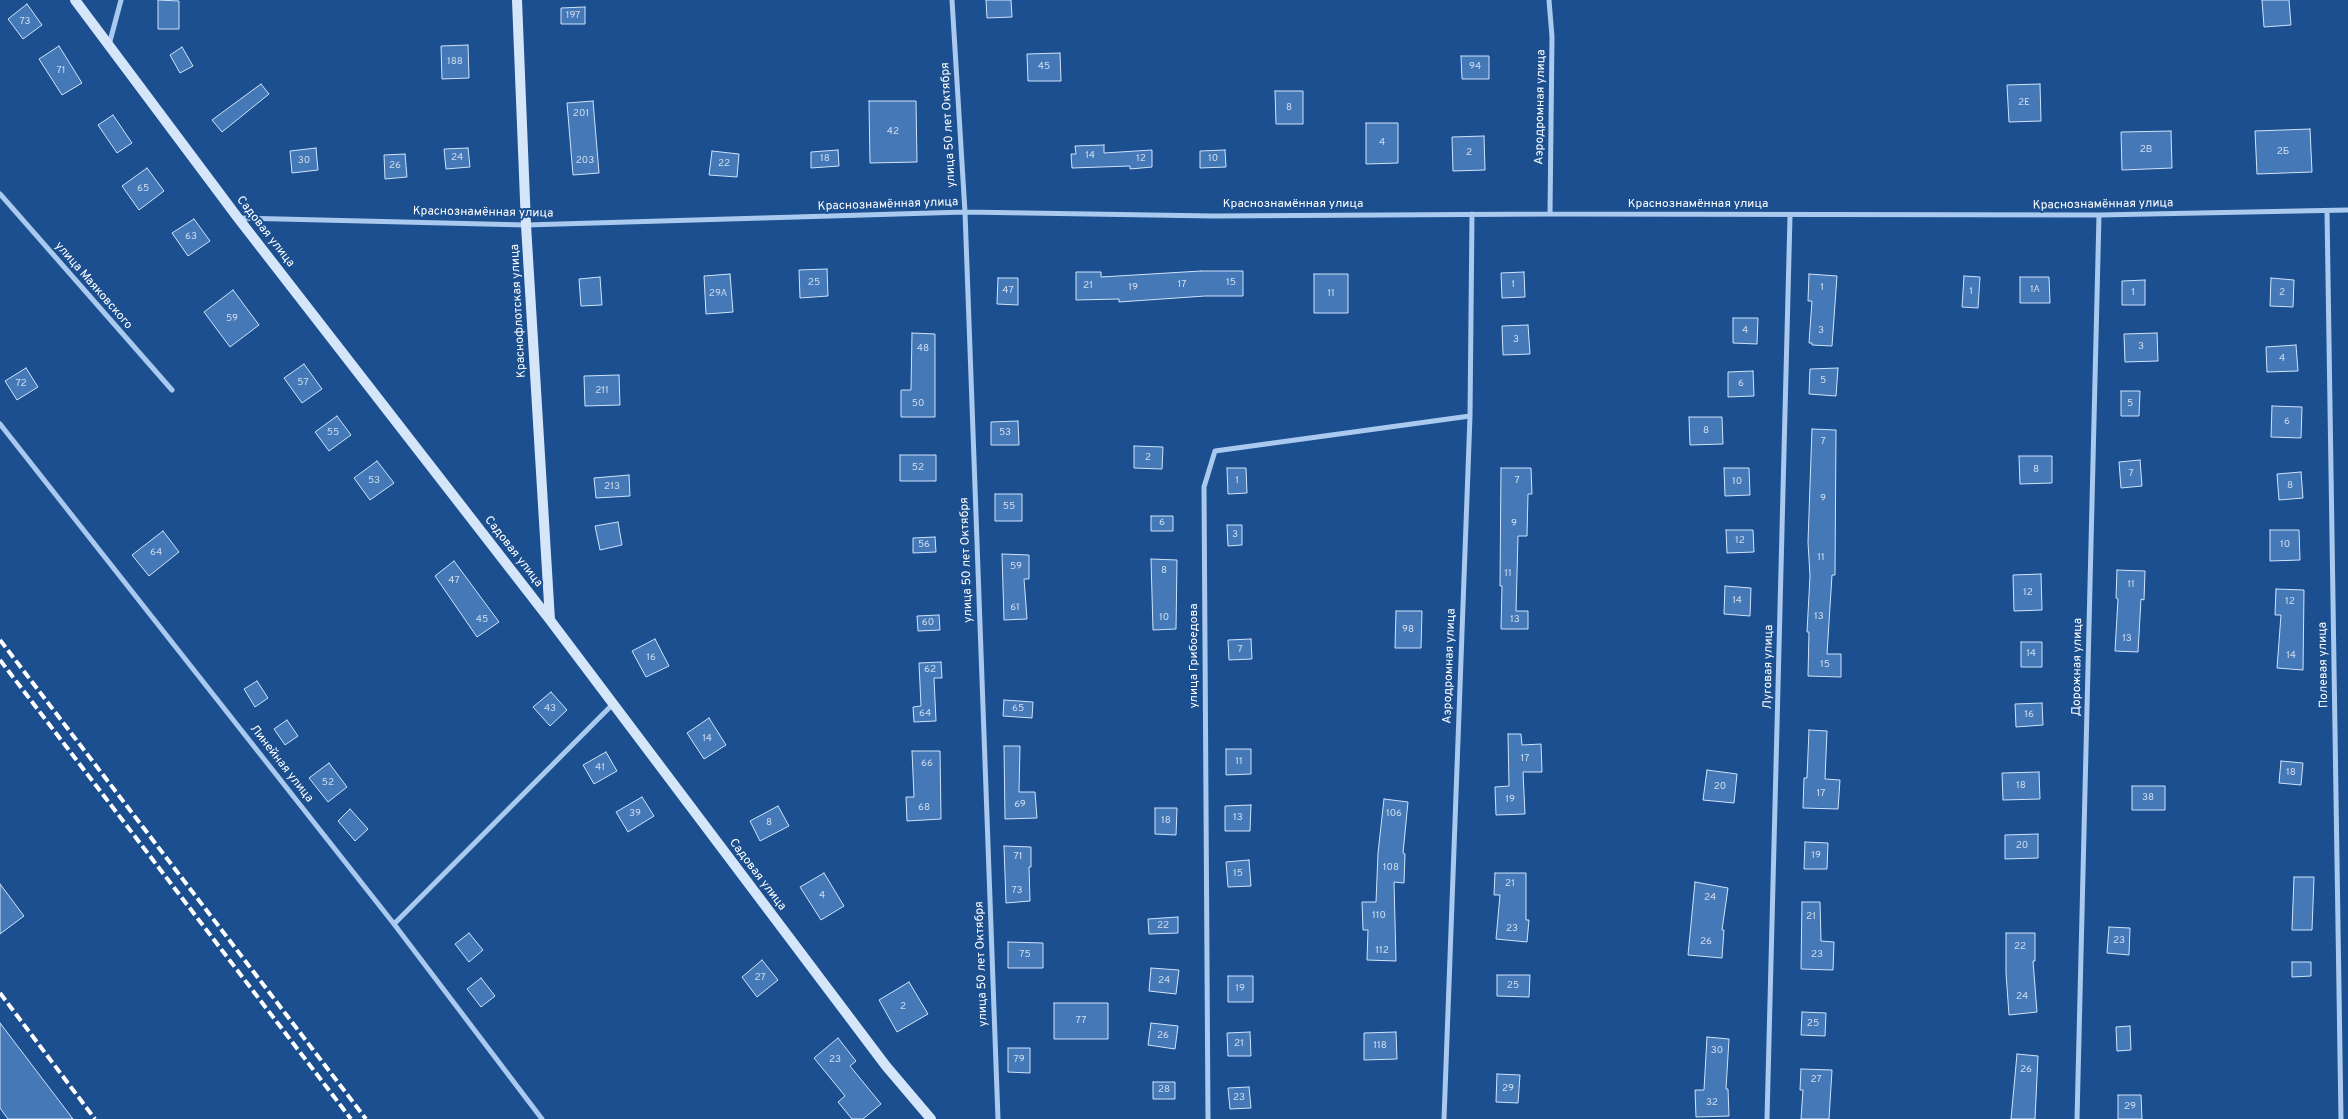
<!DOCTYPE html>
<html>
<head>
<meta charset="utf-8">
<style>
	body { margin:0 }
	canvas { display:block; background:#1b4f8f }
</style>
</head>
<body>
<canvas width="2348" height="1119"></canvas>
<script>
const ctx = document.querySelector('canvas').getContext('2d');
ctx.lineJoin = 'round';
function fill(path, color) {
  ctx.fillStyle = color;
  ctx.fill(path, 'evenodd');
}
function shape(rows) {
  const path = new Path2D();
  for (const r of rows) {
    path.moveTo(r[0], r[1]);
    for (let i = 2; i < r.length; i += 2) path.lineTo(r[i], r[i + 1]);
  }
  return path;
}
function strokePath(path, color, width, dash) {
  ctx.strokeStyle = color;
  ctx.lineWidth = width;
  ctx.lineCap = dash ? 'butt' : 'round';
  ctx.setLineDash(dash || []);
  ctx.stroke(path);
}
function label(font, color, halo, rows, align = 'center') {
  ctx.font = font + ' Overpass,sans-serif';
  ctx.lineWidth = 4;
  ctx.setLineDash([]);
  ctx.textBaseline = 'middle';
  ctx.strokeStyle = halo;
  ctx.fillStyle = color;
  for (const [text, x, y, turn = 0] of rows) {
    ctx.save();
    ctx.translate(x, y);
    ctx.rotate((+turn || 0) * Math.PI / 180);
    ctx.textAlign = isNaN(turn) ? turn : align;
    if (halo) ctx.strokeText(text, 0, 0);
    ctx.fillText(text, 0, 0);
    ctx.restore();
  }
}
const building = shape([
	[158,0,179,1,179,29,158,29,158,0],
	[986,0,1011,0,1012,17,987,18,986,0],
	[2262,0,2289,0,2291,25,2264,27,2262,0],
	[27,4,42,25,23,39,8,19,27,4],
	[585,7,585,24,561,24,561,8,585,7],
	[468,45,469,78,442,79,441,46,468,45],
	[59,46,82,83,62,95,39,59,59,46],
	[182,47,193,66,180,73,170,55,182,47],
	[1060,53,1061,81,1028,81,1027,54,1060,53],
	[1461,56,1489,56,1489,79,1462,79,1461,56],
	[261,84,269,94,222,132,212,120,261,84],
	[2040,84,2041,121,2009,122,2007,85,2040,84],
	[1275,91,1303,91,1303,124,1276,124,1275,91],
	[593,101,599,173,573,175,567,103,593,101],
	[869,101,916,101,917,162,870,163,869,101],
	[113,115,132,143,117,153,98,125,113,115],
	[1366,123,1398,123,1398,163,1366,164,1366,123],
	[2310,129,2312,172,2257,174,2255,131,2310,129],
	[2171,131,2172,168,2122,170,2121,132,2171,131],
	[1484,136,1485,170,1453,171,1452,137,1484,136],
	[1104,145,1104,153,1152,150,1152,167,1130,169,1130,166,1072,168,1071,154,1076,154,1075,146,1104,145],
	[316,148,318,170,292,173,290,151,316,148],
	[468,148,470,167,446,169,444,149,468,148],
	[838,150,839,166,811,168,811,152,838,150],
	[1225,150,1226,167,1200,168,1200,151,1225,150],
	[712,151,739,154,737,177,709,175,712,151],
	[405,154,407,177,385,179,384,155,405,154],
	[147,168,164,191,139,210,122,186,147,168],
	[194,219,210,241,188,256,172,233,194,219],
	[827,269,828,296,800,298,799,270,827,269],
	[1201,271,1243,271,1243,296,1205,296,1119,302,1119,299,1076,300,1076,272,1101,272,1101,277,1201,271],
	[1524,272,1525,297,1502,298,1501,273,1524,272],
	[730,274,733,312,706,314,704,276,730,274],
	[1314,274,1348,274,1348,313,1314,313,1314,274],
	[1809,274,1837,276,1832,346,1812,345,1812,343,1809,343,1812,301,1808,301,1809,274],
	[1964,276,1980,277,1978,308,1962,307,1964,276],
	[600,277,602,305,581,306,579,279,600,277],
	[2020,277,2049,277,2050,303,2020,303,2020,277],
	[998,278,1018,278,1018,305,997,304,998,278],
	[2271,278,2294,280,2293,307,2270,306,2271,278],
	[2145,280,2145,305,2122,305,2122,281,2145,280],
	[233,290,259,325,230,347,204,312,233,290],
	[1733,318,1758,318,1757,344,1733,343,1733,318],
	[1528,325,1530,354,1503,355,1502,326,1528,325],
	[912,333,935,334,935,417,901,417,901,390,911,390,912,333],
	[2157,333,2158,361,2125,362,2124,334,2157,333],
	[2296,345,2298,371,2267,372,2266,347,2296,345],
	[304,364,322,389,302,403,284,378,304,364],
	[26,368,38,387,17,400,5,381,26,368],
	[1838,368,1836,396,1809,394,1810,369,1838,368],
	[1753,371,1754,396,1728,397,1728,372,1753,371],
	[619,375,620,405,585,406,584,376,619,375],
	[2121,391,2140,391,2139,416,2121,416,2121,391],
	[2272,406,2302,407,2301,438,2271,437,2272,406],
	[337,416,351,435,329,451,315,432,337,416],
	[1689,417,1722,417,1723,444,1690,445,1689,417],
	[1018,421,1019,445,991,445,991,422,1018,421],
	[1812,429,1836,430,1835,575,1832,575,1827,654,1841,654,1841,677,1808,676,1809,632,1807,632,1810,576,1808,542,1812,429],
	[1134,446,1163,447,1162,469,1134,468,1134,446],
	[900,455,936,455,936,481,900,481,900,455],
	[2019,456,2052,456,2052,483,2020,484,2019,456],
	[2140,460,2142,486,2121,488,2119,462,2140,460],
	[377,461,394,483,370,500,354,478,377,461],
	[1227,468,1246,468,1247,493,1228,494,1227,468],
	[1501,468,1531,468,1532,494,1528,494,1527,536,1518,536,1516,611,1528,611,1528,629,1501,629,1502,586,1500,586,1501,468],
	[1724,468,1749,468,1750,495,1725,496,1724,468],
	[2301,472,2303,498,2279,500,2277,474,2301,472],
	[629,475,630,496,596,498,594,478,629,475],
	[995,494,1022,494,1022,521,995,521,995,494],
	[1151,516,1173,516,1173,531,1151,531,1151,516],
	[618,522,622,545,600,550,595,526,618,522],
	[1227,525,1242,525,1242,545,1228,546,1227,525],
	[1726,530,1753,530,1754,552,1727,553,1726,530],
	[2270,530,2299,530,2300,560,2270,561,2270,530],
	[163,531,179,552,149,576,132,555,163,531],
	[935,537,936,552,913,553,913,538,935,537],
	[1002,554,1029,555,1029,579,1024,579,1027,619,1004,620,1002,554],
	[1151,559,1177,560,1176,629,1153,630,1151,559],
	[454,561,499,622,477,637,435,576,454,561],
	[2117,570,2145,571,2144,600,2141,599,2138,652,2115,651,2118,599,2116,598,2117,570],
	[2041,574,2042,610,2014,611,2013,575,2041,574],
	[1725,586,1751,588,1750,616,1724,614,1725,586],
	[2276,589,2304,590,2303,670,2277,668,2281,615,2275,615,2276,589],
	[1396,611,1422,611,1421,648,1395,648,1396,611],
	[939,615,940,630,918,631,917,616,939,615],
	[655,639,669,666,646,677,632,651,655,639],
	[1251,639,1252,659,1229,660,1228,640,1251,639],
	[2021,642,2042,642,2042,667,2021,667,2021,642],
	[941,662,942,678,934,678,936,721,914,722,913,707,921,706,919,663,941,662],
	[257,681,268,698,255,707,244,689,257,681],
	[551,692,567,710,550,726,533,707,551,692],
	[1004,700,1033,702,1032,718,1003,716,1004,700],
	[2042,703,2043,725,2016,727,2015,704,2042,703],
	[709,718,726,745,704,759,687,733,709,718],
	[287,720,298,736,285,745,274,729,287,720],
	[1809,730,1827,731,1825,779,1840,780,1838,809,1803,808,1804,778,1807,778,1809,730],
	[1508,734,1521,734,1522,745,1541,744,1542,772,1523,772,1525,814,1496,815,1495,787,1509,786,1508,734],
	[1004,746,1020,746,1019,792,1035,792,1037,818,1005,819,1004,746],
	[1226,749,1251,749,1251,774,1226,775,1226,749],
	[912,751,940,751,941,819,907,821,906,797,914,797,912,751],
	[606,752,617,771,594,784,583,765,606,752],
	[2281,761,2303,763,2301,785,2279,783,2281,761],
	[329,763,347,787,328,802,309,778,329,763],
	[1707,770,1737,774,1734,803,1703,800,1707,770],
	[2039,772,2040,799,2003,800,2002,773,2039,772],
	[2132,786,2165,786,2165,810,2132,810,2132,786],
	[642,797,654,816,628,832,616,812,642,797],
	[1384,799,1408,802,1403,853,1405,854,1404,883,1394,882,1396,961,1367,960,1368,930,1363,930,1362,902,1376,902,1378,853,1384,799],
	[1251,805,1250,831,1225,831,1225,806,1251,805],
	[778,806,789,826,760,841,750,821,778,806],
	[1155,808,1177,808,1176,835,1155,834,1155,808],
	[350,809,368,829,355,841,338,821,350,809],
	[2038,834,2038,858,2005,859,2005,835,2038,834],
	[1805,842,1828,843,1827,869,1804,869,1805,842],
	[1004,846,1031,847,1031,867,1029,867,1030,901,1006,903,1004,846],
	[1249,860,1251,886,1228,887,1226,862,1249,860],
	[824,873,844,906,821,920,800,887,824,873],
	[1495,873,1526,873,1526,920,1529,920,1527,942,1496,939,1500,895,1494,895,1495,873],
	[2294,877,2314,877,2312,930,2292,930,2294,877],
	[1695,882,1728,888,1722,930,1724,930,1722,958,1688,955,1695,882],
	[0,884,24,916,0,934,0,884],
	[1802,902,1820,902,1821,941,1834,942,1833,970,1801,969,1802,902],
	[1178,917,1178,933,1149,934,1148,919,1178,917],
	[2109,927,2130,928,2129,955,2107,953,2109,927],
	[469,933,483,950,469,962,455,944,469,933],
	[2006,933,2035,933,2035,961,2033,961,2037,1012,2009,1015,2006,973,2006,933],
	[1008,942,1043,943,1043,968,1008,968,1008,942],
	[762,960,778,980,757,997,742,977,762,960],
	[2292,962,2311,962,2311,976,2292,977,2292,962],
	[1151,968,1179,970,1176,994,1149,991,1151,968],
	[1497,975,1530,975,1529,997,1497,996,1497,975],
	[1228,976,1253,976,1253,1002,1228,1002,1228,976],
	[481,978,495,996,481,1007,467,989,481,978],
	[909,982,928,1014,897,1032,879,1000,909,982],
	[1054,1003,1108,1003,1108,1039,1054,1039,1054,1003],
	[1802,1012,1826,1013,1825,1036,1801,1035,1802,1012],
	[0,1023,73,1119,8,1119,0,1108,0,1023],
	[1151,1023,1178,1026,1175,1049,1148,1045,1151,1023],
	[2130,1026,2131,1050,2117,1051,2116,1027,2130,1026],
	[1250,1032,1251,1056,1228,1056,1227,1033,1250,1032],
	[1396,1032,1397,1059,1364,1060,1364,1033,1396,1032],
	[1707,1037,1729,1039,1726,1089,1728,1089,1729,1116,1696,1117,1695,1090,1704,1090,1707,1037],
	[838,1038,856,1061,850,1066,881,1104,863,1119,852,1119,838,1102,845,1096,814,1058,838,1038],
	[1008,1048,1030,1048,1030,1073,1008,1072,1008,1048],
	[2017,1054,2038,1056,2035,1119,2011,1119,2017,1054],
	[1801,1069,1832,1070,1829,1119,1801,1119,1803,1090,1800,1090,1801,1069],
	[1497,1074,1520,1075,1518,1103,1496,1102,1497,1074],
	[1153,1082,1175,1082,1175,1099,1153,1099,1153,1082],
	[1249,1087,1251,1108,1230,1109,1228,1088,1249,1087],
	[2118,1095,2141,1095,2142,1119,2118,1119,2118,1095]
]);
const street = shape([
	[952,0,965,212,998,1119],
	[1549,0,1552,37,1550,214],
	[109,45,121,0],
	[0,194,172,390],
	[2327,211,2341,1119],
	[239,218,526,225,965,212,1213,216,1550,214,2099,215,2348,210],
	[0,424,394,924,542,1119],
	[394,924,613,704],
	[1208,1119,1204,487,1215,451,1470,416],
	[1444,1119,1470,416,1472,214],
	[1767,1119,1790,216],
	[2077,1119,2099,215]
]);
const secondary = shape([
	[75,0,238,218,550,620,886,1066,931,1119],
	[517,0,526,225,550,620]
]);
const rail = shape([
	[0,640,366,1119],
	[0,660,351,1119],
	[0,993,95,1119]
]);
const numberNames = [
	["197",573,16],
	["73",25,22],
	["188",455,62],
	["45",1044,67],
	["94",1475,67],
	["71",61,71],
	["2Е",2024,103],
	["8",1289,108],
	["201",581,114],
	["42",893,132],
	["4",1382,143],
	["2В",2146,150],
	["2Б",2283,152],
	["2",1469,153],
	["14",1090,156],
	["24",457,158],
	["18",825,159],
	["12",1141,159],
	["10",1213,159],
	["30",304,161],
	["203",585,161],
	["22",724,164],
	["26",395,166],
	["65",143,189],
	["63",191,237],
	["25",814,283],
	["15",1231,283],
	["17",1182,285],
	["1",1513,285],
	["21",1088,286],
	["19",1133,288],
	["1",1822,288],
	["1А",2035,290],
	["47",1008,291],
	["1",1971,292],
	["1",2133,293],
	["2",2282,293],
	["29А",718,294],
	["11",1331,294],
	["59",232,319],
	["4",1745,331],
	["3",1821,331],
	["3",1516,340],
	["3",2141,347],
	["48",923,349],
	["4",2282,359],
	["5",1823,381],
	["57",303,383],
	["72",21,384],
	["6",1741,384],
	["211",602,391],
	["50",918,404],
	["5",2130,404],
	["6",2287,422],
	["8",1706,431],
	["55",333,433],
	["53",1005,433],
	["7",1823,442],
	["2",1148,458],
	["52",918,468],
	["8",2036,470],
	["7",2131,474],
	["53",374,481],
	["1",1237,481],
	["7",1517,481],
	["10",1737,482],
	["8",2290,486],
	["213",612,487],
	["9",1823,499],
	["55",1009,507],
	["6",1162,523],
	["9",1514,524],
	["3",1235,535],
	["12",1740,541],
	["56",924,545],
	["10",2285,545],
	["64",156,553],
	["11",1821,558],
	["59",1016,567],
	["8",1164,571],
	["11",1508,574],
	["47",454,581],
	["11",2131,585],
	["12",2028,593],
	["14",1737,601],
	["12",2290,602],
	["61",1015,608],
	["13",1819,617],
	["10",1164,618],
	["45",482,620],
	["13",1515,620],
	["60",928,623],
	["98",1408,630],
	["13",2127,639],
	["7",1240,650],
	["14",2031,654],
	["14",2291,656],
	["16",651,658],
	["15",1825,665],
	["62",930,670],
	["43",550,709],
	["65",1018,709],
	["64",925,714],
	["16",2029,715],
	["14",707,739],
	["17",1525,759],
	["11",1239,762],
	["66",927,764],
	["41",600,768],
	["18",2291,773],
	["52",328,783],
	["18",2021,786],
	["20",1720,787],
	["17",1821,794],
	["38",2148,798],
	["19",1510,800],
	["69",1020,805],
	["68",924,808],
	["39",635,814],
	["106",1394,814],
	["13",1238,818],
	["18",1166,821],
	["8",769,823],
	["20",2022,846],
	["19",1816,856],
	["71",1018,857],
	["108",1391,868],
	["15",1238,874],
	["21",1510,884],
	["73",1017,891],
	["4",822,896],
	["24",1710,898],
	["110",1379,916],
	["21",1811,917],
	["22",1163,926],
	["23",1512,929],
	["23",2119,941],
	["26",1706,942],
	["22",2020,947],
	["112",1382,951],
	["75",1025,955],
	["23",1817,955],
	["27",760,978],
	["24",1164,981],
	["25",1513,986],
	["19",1240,989],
	["24",2022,997],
	["2",903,1007],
	["77",1081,1021],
	["25",1813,1024],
	["26",1163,1036],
	["21",1239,1044],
	["118",1380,1046],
	["30",1717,1051],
	["23",835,1060],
	["79",1019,1060],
	["26",2026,1070],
	["27",1816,1080],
	["29",1508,1089],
	["28",1164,1090],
	["23",1239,1098],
	["32",1712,1103],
	["29",2130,1107]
];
const streetNames = [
	["Аэродромная улица",1541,107,-89],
	["улица 50 лет Октября",949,125,-93],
	["Краснознамённая улица",888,205,-2],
	["Краснознамённая улица",1293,205],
	["Краснознамённая улица",1698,205],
	["Краснознамённая улица",2103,205,-1],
	["Краснознамённая улица",483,213,1],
	["Садовая улица",265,232,52],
	["улица Маяковского",93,286,49],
	["Краснофлотская улица",519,311,-93],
	["Садовая улица",513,552,52],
	["улица 50 лет Октября",967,560,-92],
	["улица Грибоедова",1195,656,-90],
	["Полевая улица",2324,665,-91],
	["Аэродромная улица",1450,666,-88],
	["Луговая улица",1769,667,-89],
	["Дорожная улица",2078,667,-89],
	["Линейная улица",281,764,52],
	["Садовая улица",757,875,53],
	["улица 50 лет Октября",982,964,-92]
];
fill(building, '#4478b7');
strokePath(building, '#cfe3fa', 1);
strokePath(street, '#a9c9ee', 5);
strokePath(secondary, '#d6e6fa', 10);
strokePath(rail, '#fff', 4, [9, 4]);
label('10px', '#d0dded', null, numberNames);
label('12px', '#fff', '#1b4f8f', streetNames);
</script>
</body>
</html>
